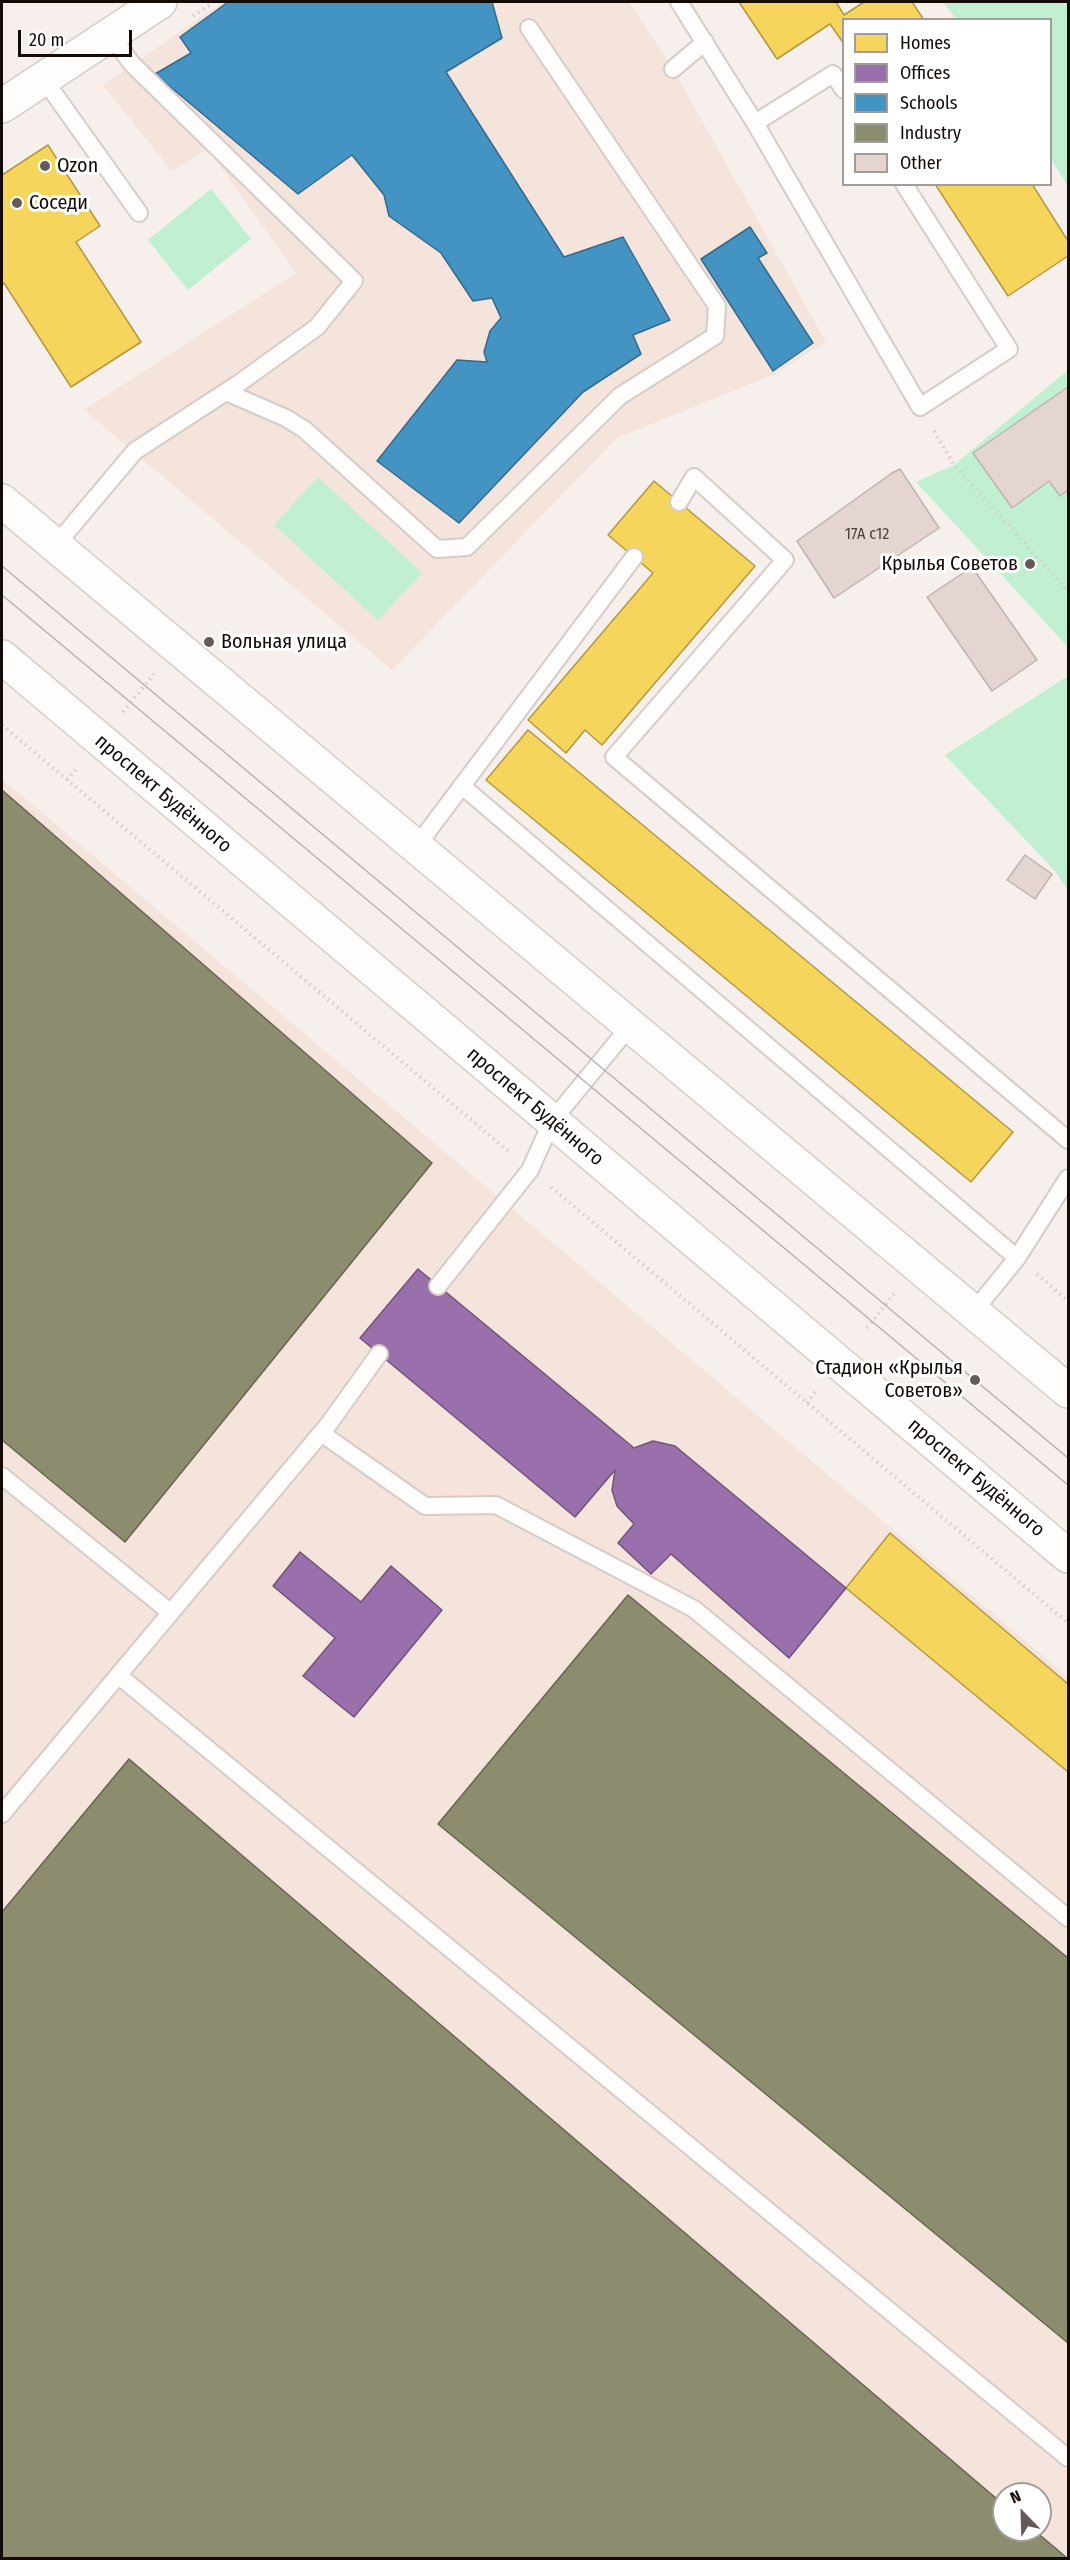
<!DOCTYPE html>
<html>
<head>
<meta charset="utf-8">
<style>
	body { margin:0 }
	#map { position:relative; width:1070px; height:2560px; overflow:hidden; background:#f6efeb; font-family:"Fira Sans Condensed",sans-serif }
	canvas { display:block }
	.frame { position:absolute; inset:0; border:3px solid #150b06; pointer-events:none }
	.legend { position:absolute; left:842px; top:18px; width:210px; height:168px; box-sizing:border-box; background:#fff; border:2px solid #a19d9b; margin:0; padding:8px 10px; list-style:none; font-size:18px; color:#150b06 }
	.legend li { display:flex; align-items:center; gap:12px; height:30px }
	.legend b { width:30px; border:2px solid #a19d9b }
	.north { position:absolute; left:992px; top:2482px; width:60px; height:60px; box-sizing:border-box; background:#fff; border:2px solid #a19d9b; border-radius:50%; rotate:337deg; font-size:16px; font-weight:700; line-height:24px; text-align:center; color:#150b06 }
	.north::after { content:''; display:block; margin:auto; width:21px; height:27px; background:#645b56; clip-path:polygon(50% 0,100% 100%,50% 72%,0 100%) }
	.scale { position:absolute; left:18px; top:30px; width:114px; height:27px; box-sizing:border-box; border:3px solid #150b06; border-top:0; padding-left:8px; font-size:18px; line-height:21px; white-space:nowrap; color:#150b06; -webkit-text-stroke:4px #fff; paint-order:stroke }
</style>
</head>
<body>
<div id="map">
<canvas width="1070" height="2560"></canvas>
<div class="frame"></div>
<ul class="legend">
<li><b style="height:16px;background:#f6d55c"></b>Homes</li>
<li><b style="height:16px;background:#9970ab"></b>Offices</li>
<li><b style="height:16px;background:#4393c3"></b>Schools</li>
<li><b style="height:16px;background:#8c8c6e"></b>Industry</li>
<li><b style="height:16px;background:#e4d5d1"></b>Other</li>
</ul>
<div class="north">N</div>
<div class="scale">20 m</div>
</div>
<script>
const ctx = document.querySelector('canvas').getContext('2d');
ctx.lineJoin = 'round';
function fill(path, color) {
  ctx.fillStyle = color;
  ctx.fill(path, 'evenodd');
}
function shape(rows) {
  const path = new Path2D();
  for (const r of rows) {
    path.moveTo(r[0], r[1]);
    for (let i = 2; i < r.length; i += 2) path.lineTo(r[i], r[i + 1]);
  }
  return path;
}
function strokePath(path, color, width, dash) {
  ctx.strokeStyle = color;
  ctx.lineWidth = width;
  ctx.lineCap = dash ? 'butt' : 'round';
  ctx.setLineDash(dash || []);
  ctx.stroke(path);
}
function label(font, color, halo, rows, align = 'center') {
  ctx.font = font + ' "Fira Sans Condensed",sans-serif';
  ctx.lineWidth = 6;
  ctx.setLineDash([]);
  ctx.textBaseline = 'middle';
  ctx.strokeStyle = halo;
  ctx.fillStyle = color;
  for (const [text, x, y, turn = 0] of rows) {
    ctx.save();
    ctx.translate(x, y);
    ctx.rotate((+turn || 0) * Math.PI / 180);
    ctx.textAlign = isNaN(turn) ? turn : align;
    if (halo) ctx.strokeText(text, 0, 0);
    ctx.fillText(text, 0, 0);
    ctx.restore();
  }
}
const built = shape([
	[223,2,629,2,673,69,826,342,775,374,617,438,392,670,84,410,296,273,208,149,172,171,103,85],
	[2,779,1068,1677,1068,2558,2,2558],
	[1004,2494,1040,2494,1040,2530,1004,2530]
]);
const green = shape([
	[943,2,1068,2,1068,186,1051,159,1050,20,956,19],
	[211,189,251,239,188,290,148,240],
	[1068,370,1068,647,916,482,954,465],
	[318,477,422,573,378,620,274,525],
	[1068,676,1068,890,1055,871,945,755]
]);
const homes = shape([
	[739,2,836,2,844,15,864,2,912,2,924,20,844,20,844,44,830,24,777,59,739,2],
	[48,145,100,226,76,242,141,342,71,387,4,283,2,285,2,175,48,145],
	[935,184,1032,184,1068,241,1068,256,1008,296,935,184],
	[654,481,755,566,602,745,585,730,566,753,528,720,653,573,608,535,654,481],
	[528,730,1013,1132,971,1182,486,780,528,730],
	[890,1533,1068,1684,1068,1772,846,1588,890,1533]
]);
const offices = shape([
	[418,1269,634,1448,653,1441,675,1446,846,1588,789,1658,671,1554,651,1574,618,1543,634,1524,617,1506,612,1490,615,1470,575,1517,360,1338,418,1269],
	[300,1552,361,1602,391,1566,442,1610,354,1717,303,1676,335,1638,273,1586,300,1552]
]);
const schools = shape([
	[228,2,492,2,502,38,446,72,564,257,623,237,670,320,633,335,641,354,583,392,459,523,377,461,457,360,487,362,484,352,490,331,501,318,492,298,473,301,441,253,389,216,384,195,352,155,298,194,155,74,191,53,180,37,228,2],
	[750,227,767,253,758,258,813,343,773,371,701,259,750,227]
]);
const industry = shape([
	[2,790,432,1163,125,1542,2,1440,2,790],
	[628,1595,1068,1958,1068,2343,438,1824,628,1595],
	[129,1759,1004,2505,1004,2530,1034,2530,1067,2558,2,2558,2,1912,129,1759]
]);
const building = shape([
	[1068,387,1068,490,1060,496,1049,481,1012,508,973,453,1068,387],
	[900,469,939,528,834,598,797,541,892,473,900,469],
	[972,567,1037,660,992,691,927,597,972,567],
	[1025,855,1052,874,1035,899,1007,880,1025,855]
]);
const path = shape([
	[193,16,214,2],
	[934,431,954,465,1068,592],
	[123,712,154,674],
	[2,725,508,1151],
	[67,780,78,767],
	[551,1187,1068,1623],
	[1037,1274,1068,1301],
	[867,1328,894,1294],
	[807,1403,817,1389]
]);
const service = shape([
	[679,2,755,123,833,74,844,90],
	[673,69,705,42],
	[43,78,139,213],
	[755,123,920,407,1009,349,904,184],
	[226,392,286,418,305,430,437,549,467,547,620,396,715,336,717,306,529,28],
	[679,502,694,477,785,560,614,757,1068,1140],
	[55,546,135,451,238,384,317,327,354,281,132,64,110,34],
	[462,786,1017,1258],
	[416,847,634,557],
	[438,1286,530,1170,552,1121,630,1026],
	[974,1311,1017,1258,1068,1178],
	[321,1433,425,1506,496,1505,694,1609,1068,1918],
	[2,1476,170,1612],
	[118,1675,1068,2458],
	[2,1814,328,1425,379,1354]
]);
const minor = shape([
	[2,106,160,2]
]);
const secondary = shape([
	[2,501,1068,1391],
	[2,657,1068,1556]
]);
const tram = shape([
	[2,566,1068,1458],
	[2,595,1068,1485]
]);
const markers = [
	[45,166,6,"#645b56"],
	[17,203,6,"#645b56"],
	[1030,564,6,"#645b56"],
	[209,642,6,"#645b56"],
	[975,1380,6,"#645b56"]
];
const numberNames = [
	["17А с12",867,535]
];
const poiNames = [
	["Ozon",57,166],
	["Соседи",29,203],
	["Крылья Советов",1018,564,"right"],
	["Вольная улица",221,642],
	["Стадион «Крылья",963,1368,"right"],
	["Советов»",963,1391,"right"]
];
const streetNames = [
	["проспект Будённого",163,794,40],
	["проспект Будённого",535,1107,40],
	["проспект Будённого",976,1478,40]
];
fill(built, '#f4e4dc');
fill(green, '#c0f0d1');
fill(homes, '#f6d55c');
strokePath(homes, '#b29842', 1.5);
fill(offices, '#9970ab');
strokePath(offices, '#71527a', 1.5);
fill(schools, '#4393c3');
strokePath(schools, '#356a8a', 1.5);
fill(industry, '#8c8c6e');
strokePath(industry, '#68654f', 1.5);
fill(building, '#e4d5d1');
strokePath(building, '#bdb4b1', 1.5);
strokePath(service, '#d5ccc8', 20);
strokePath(minor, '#d5ccc8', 36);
strokePath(secondary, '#d5ccc8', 36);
strokePath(path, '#d2cfcc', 4, [1.5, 4.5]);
strokePath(service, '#fefdfc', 16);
strokePath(minor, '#fefdfc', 33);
strokePath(secondary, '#fefdfc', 33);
strokePath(tram, '#b5b3b1', 1.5);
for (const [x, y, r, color] of markers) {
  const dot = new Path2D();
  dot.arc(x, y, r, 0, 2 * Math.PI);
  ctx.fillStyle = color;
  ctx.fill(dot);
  strokePath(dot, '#fff', 2);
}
label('16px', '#4b403b', null, numberNames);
label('20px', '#150b06', '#fff', poiNames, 'left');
label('20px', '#150b06', '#fff', streetNames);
</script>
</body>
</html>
